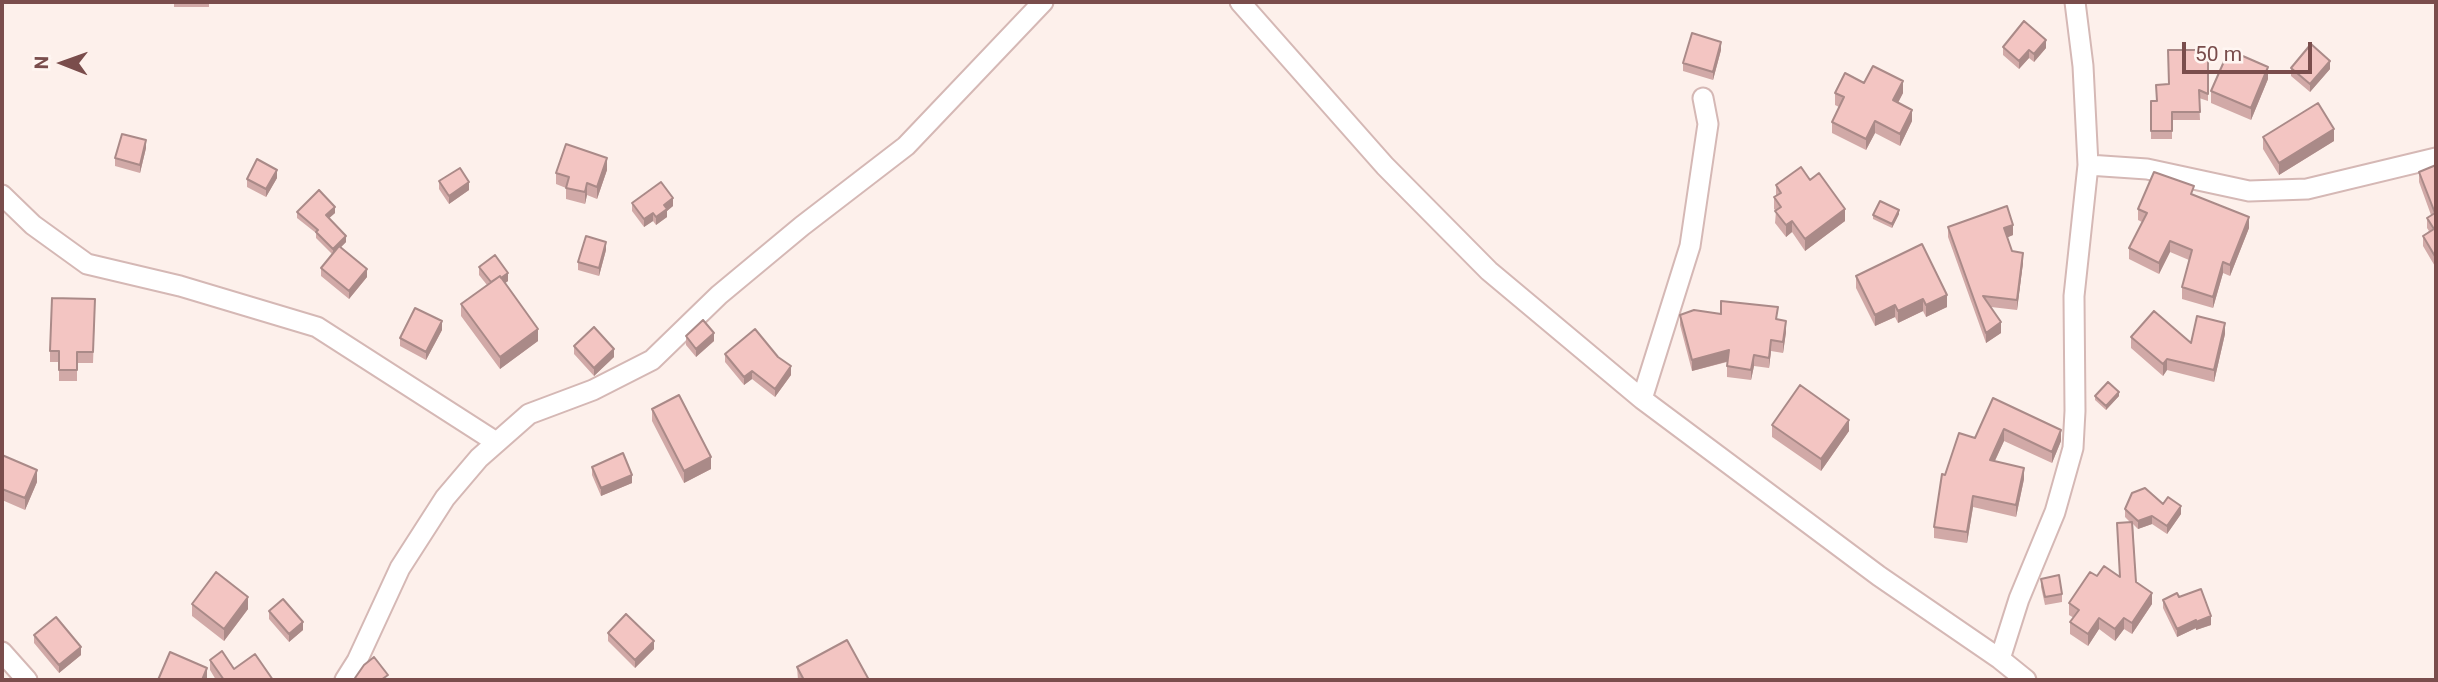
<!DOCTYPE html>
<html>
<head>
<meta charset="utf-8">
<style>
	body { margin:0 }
	#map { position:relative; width:2438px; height:682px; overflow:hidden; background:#fdf0eb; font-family:Roboto,sans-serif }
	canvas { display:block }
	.frame { position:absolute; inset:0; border:4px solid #7a4d4c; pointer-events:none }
	.north { position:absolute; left:28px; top:28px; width:70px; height:70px; -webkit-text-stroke:5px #fff6f2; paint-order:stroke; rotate:271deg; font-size:19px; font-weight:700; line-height:28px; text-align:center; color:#7a4d4c }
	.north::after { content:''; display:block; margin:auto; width:24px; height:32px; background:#7a4d4c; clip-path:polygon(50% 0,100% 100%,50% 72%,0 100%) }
	.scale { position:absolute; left:2182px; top:42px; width:130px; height:32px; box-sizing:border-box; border:4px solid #7a4d4c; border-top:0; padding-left:9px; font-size:21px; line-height:24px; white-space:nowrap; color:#7a4d4c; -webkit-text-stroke:5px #fff6f2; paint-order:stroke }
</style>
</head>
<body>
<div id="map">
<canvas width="2438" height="682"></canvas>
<div class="frame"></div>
<div class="north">N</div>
<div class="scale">50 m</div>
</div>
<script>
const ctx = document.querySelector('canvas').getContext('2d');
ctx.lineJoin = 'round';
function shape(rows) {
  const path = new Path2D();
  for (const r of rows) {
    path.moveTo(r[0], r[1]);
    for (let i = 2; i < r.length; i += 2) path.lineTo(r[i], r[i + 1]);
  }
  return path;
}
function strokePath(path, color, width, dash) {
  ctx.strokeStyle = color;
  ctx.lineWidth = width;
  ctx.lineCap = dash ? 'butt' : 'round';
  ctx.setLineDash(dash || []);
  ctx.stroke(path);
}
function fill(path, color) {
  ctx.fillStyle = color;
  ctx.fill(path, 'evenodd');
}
const minor = shape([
	[1240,2,1385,166,1489,271,1642,399,1879,576,2000,659,2026,680],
	[2088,165,2147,169,2249,191,2307,189,2436,158],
	[2,195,33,225,87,264,180,286,317,327,496,442],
	[1642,399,1690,246,1708,124,1703,98],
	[2,652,27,680],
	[2000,659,2019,599,2055,512,2073,448,2075,411,2074,296,2088,165,2083,66,2075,2],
	[345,680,357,661,400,568,445,498,479,458,529,414,593,390,652,360,719,295,802,226,906,146,1043,2]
]);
const wall = shape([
	[174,2,209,2,209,7,174,7],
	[2003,47,2046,48,2034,62,2029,58,2019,69,2003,55],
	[1721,50,1713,80,1683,71,1683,63],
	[2208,50,2208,101,2199,98,2200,120,2172,120,2172,139,2151,139,2151,101,2157,101],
	[2291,68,2330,69,2310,92,2291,76],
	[2268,79,2251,120,2211,103,2211,91],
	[1864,83,1903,93,1898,103,1912,121,1900,146,1875,133,1866,150,1832,133,1832,122,1839,107,1835,105,1835,93],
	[2263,137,2334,141,2279,175,2263,149],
	[146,148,140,173,115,166,115,158],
	[2436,165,2436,268,2423,246,2423,236,2429,231,2427,228,2427,218,2431,215,2419,182,2419,172],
	[607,170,597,199,587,195,585,204,566,199,566,188,556,184,556,173],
	[277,178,266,197,247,187,247,179],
	[1810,180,1845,221,1805,251,1792,232,1786,237,1775,223,1776,211,1774,209,1774,197,1776,196,1776,185],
	[439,181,469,190,449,204,439,189],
	[2194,195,2249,228,2230,276,2223,273,2213,308,2182,299,2182,287,2189,260,2170,252,2159,274,2129,259,2129,248,2142,222,2138,220,2138,209],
	[632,203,673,206,667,211,667,217,656,225,653,221,644,227,632,211],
	[297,212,335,213,329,218,346,242,341,247,367,277,349,299,321,276,321,268,332,254,316,238,316,233,297,218],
	[1899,214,1892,228,1873,219,1873,215],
	[1948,227,2013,235,2007,237,2012,251,2023,263,2017,310,1991,307,2001,333,1986,343,1948,237],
	[606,250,599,276,578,270,578,262],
	[479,267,508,281,505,283,538,341,500,369,461,316,461,304,487,285,479,275],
	[1856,276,1947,307,1926,317,1923,311,1898,323,1895,317,1875,326,1856,288],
	[95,310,93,363,77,363,77,381,59,381,59,362,50,362,50,351],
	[1721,314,1777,319,1786,332,1783,353,1771,351,1769,368,1754,366,1751,380,1727,377,1727,362,1692,371,1680,325,1680,315],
	[442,330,426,360,400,346,400,338],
	[2225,334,2214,382,2167,370,2163,376,2131,348,2131,337,2191,343],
	[686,336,714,341,696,357,686,345],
	[574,346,614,357,594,376,574,354],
	[725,354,791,375,775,397,752,379,744,385,725,362],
	[2095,396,2119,396,2106,410,2095,400],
	[1993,398,2061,441,2052,463,2004,441,1995,461,2024,479,2016,517,1973,507,1967,543,1934,538,1934,527,1945,475,1975,438],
	[652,409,711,469,684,483,652,421],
	[1772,425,1849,431,1821,471,1772,437],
	[2,455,37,482,25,510,2,500],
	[592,467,632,483,601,496,592,475],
	[2163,504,2181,514,2167,534,2152,524,2138,529,2133,524,2136,582,2152,604,2132,634,2124,629,2115,641,2099,629,2088,646,2070,634,2070,622,2074,618,2069,615,2069,603,2097,576,2120,577,2117,523,2131,523,2125,517,2125,509],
	[2041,579,2062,594,2062,602,2045,605,2041,587],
	[2179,597,2211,625,2196,630,2196,628,2177,637,2163,608,2163,600],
	[192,604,248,609,224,641,192,616],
	[269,611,303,630,289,642,269,619],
	[608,633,654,649,635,668,608,641],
	[34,635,81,655,59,673,34,643],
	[210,660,234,669,273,680,216,680,210,670],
	[797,667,869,680,798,680]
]);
const shadedWall = shape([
	[2046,40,2046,48,2034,62,2034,54],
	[1721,42,1721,50,1713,80,1713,72],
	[2029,50,2029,58,2019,69,2019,61],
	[2330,61,2330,69,2310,92,2310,84],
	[2268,67,2268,79,2251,120,2251,108],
	[1903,81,1903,93,1893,112,1893,100],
	[1912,110,1912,121,1900,146,1900,134],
	[1875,121,1875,133,1866,150,1866,139],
	[2334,129,2334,141,2279,175,2279,163],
	[146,140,146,148,140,173,140,165],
	[607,158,607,170,597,199,597,187],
	[277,170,277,178,266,197,266,189],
	[469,182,469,190,449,204,449,196],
	[587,183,587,195,585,204,585,192],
	[673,198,673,206,667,211,667,217,656,225,656,217,664,205],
	[335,207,335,213,326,221,326,215],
	[1845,209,1845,221,1805,251,1805,239],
	[1899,210,1899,214,1892,228,1892,224],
	[653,213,653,221,644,227,644,219],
	[2249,217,2249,228,2230,276,2230,265],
	[1792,221,1792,232,1786,237,1786,225],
	[2013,225,2013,235,2004,239,2004,228],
	[346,236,346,242,333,255,333,249],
	[2170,241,2170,252,2159,274,2159,263],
	[606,242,606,250,599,276,599,268],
	[2023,253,2023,263,2017,310,2017,300],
	[2223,262,2223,273,2213,308,2213,297],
	[367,269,367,277,349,299,349,291],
	[508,273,508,281,492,293,492,285],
	[1947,295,1947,307,1926,317,1926,305],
	[1923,299,1923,311,1898,323,1898,311],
	[1895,305,1895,317,1875,326,1875,315],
	[442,321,442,330,426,360,426,352],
	[1786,321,1786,332,1783,353,1783,342],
	[2001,322,2001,333,1986,343,1986,333],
	[2225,323,2225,334,2214,382,2214,370],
	[538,329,538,341,500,369,500,357],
	[714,333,714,341,696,357,696,349],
	[1771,340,1771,351,1769,368,1769,358],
	[614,349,614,357,594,376,594,368],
	[1729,350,1729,361,1692,371,1692,360],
	[1754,355,1754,366,1751,380,1751,370],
	[2167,359,2167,370,2163,376,2163,364],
	[791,366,791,375,775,397,775,389],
	[752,371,752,379,744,385,744,377],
	[2119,392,2119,396,2106,410,2106,406],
	[1849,420,1849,431,1821,471,1821,459],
	[2004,429,2004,441,1990,471,1990,460],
	[2061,430,2061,441,2052,463,2052,452],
	[711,457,711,469,684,483,684,471],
	[2024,468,2024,479,2016,517,2016,505],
	[37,470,37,482,25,510,25,498],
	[632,475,632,483,601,496,601,488],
	[1973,496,1973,507,1967,543,1967,532],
	[2181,506,2181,514,2167,534,2167,526],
	[2152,516,2152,524,2138,529,2138,521],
	[2152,593,2152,604,2132,634,2132,623],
	[248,597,248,609,224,641,224,629],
	[2211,616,2211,625,2196,630,2196,622],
	[2099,618,2099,629,2088,646,2088,634],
	[2124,618,2124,629,2115,641,2115,629],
	[2196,620,2196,628,2177,637,2177,629],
	[303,622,303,630,289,642,289,634],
	[654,641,654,649,635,668,635,660],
	[81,647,81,655,59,673,59,665],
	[207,668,207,680,202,680]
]);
const building = shape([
	[2024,21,2046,40,2034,54,2029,50,2019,61,2003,47,2024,21],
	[1692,33,1721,42,1713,72,1683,63,1692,33],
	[2311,44,2330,61,2310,84,2291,68,2311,44],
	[2168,50,2208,50,2208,94,2199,90,2200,112,2172,112,2172,131,2151,131,2151,101,2157,101,2156,85,2169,84,2168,50],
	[2229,50,2268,67,2251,108,2211,91,2229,50],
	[1873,66,1903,81,1893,100,1912,110,1900,134,1875,121,1866,139,1832,122,1844,97,1835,93,1845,73,1864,83,1873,66],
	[2318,103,2334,129,2279,163,2263,137,2318,103],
	[122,134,146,140,140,165,115,158,122,134],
	[566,144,607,158,597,187,587,183,585,192,566,188,569,177,556,173,566,144],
	[257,159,277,170,266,189,247,179,257,159],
	[2436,165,2436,258,2423,236,2434,229,2427,218,2435,213,2419,172,2436,165],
	[1801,167,1810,180,1819,173,1845,209,1805,239,1792,221,1786,225,1775,211,1781,207,1774,197,1781,193,1776,185,1801,167],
	[460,168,469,182,449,196,439,181,460,168],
	[2154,172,2194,186,2191,194,2249,217,2230,265,2223,262,2213,297,2182,287,2192,250,2170,241,2159,263,2129,248,2147,213,2138,209,2154,172],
	[661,182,673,198,664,205,667,209,656,217,653,213,644,219,632,203,661,182],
	[319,190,335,207,326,215,346,236,333,249,316,232,318,230,297,212,319,190],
	[1880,201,1899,210,1892,224,1873,215,1880,201],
	[2007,206,2013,225,2004,228,2012,251,2023,253,2017,300,1983,296,2001,322,1986,333,1948,227,2007,206],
	[586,236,606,242,599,268,578,262,586,236],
	[1922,244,1947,295,1926,305,1923,299,1898,311,1895,305,1875,315,1856,276,1922,244],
	[339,246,367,269,349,291,321,268,339,246],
	[495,255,508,273,501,278,500,276,491,282,479,267,495,255],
	[500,276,538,329,500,357,461,304,500,276],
	[52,298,95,299,93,352,77,352,77,370,59,370,59,351,50,351,52,298],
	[1721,301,1778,307,1776,319,1786,321,1783,342,1771,340,1769,358,1754,355,1751,370,1727,366,1729,350,1692,360,1680,315,1694,310,1721,314,1721,301],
	[415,308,442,321,426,352,400,338,415,308],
	[2154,311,2191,343,2197,316,2225,323,2214,370,2167,359,2163,364,2131,337,2154,311],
	[703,320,714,333,696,349,686,336,703,320],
	[594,327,614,349,594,368,574,346,594,327],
	[755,329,778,357,791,366,775,389,752,371,744,377,725,354,755,329],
	[2108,382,2119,392,2106,406,2095,396,2108,382],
	[1800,385,1849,420,1821,459,1772,425,1800,385],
	[679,395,711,457,684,471,652,409,679,395],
	[1993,398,2061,430,2052,452,2004,429,1990,460,2024,468,2016,505,1973,496,1967,532,1934,527,1942,474,1945,475,1959,433,1975,438,1993,398],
	[623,453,632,475,601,488,592,467,623,453],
	[2,455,37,470,25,498,2,489,2,455],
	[2145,488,2163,504,2168,497,2181,506,2167,526,2152,516,2138,521,2125,509,2132,493,2145,488],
	[2132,522,2136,582,2152,593,2132,623,2124,618,2115,629,2099,618,2088,634,2070,622,2079,610,2069,603,2090,572,2097,576,2104,566,2120,577,2117,523,2132,522],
	[216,572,248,597,224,629,192,604,216,572],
	[2059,575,2062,594,2045,597,2041,579,2059,575],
	[2201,589,2211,616,2196,622,2196,620,2177,629,2163,600,2177,593,2179,597,2201,589],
	[283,599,303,622,289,634,269,611,283,599],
	[626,614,654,641,635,660,608,633,626,614],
	[56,617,81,647,59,665,34,635,56,617],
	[847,640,869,680,804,680,797,667,847,640],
	[222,651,234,669,255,654,273,680,224,680,210,660,222,651],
	[170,652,207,668,202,680,158,680,170,652],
	[374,657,388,675,381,680,357,680,355,678,364,665,374,657]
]);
strokePath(minor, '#d5b8b5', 23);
strokePath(minor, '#fff', 19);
fill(wall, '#d1a9a7');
fill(shadedWall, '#aa8a88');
fill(building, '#f3c5c2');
strokePath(building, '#aa8a88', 2);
</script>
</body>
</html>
